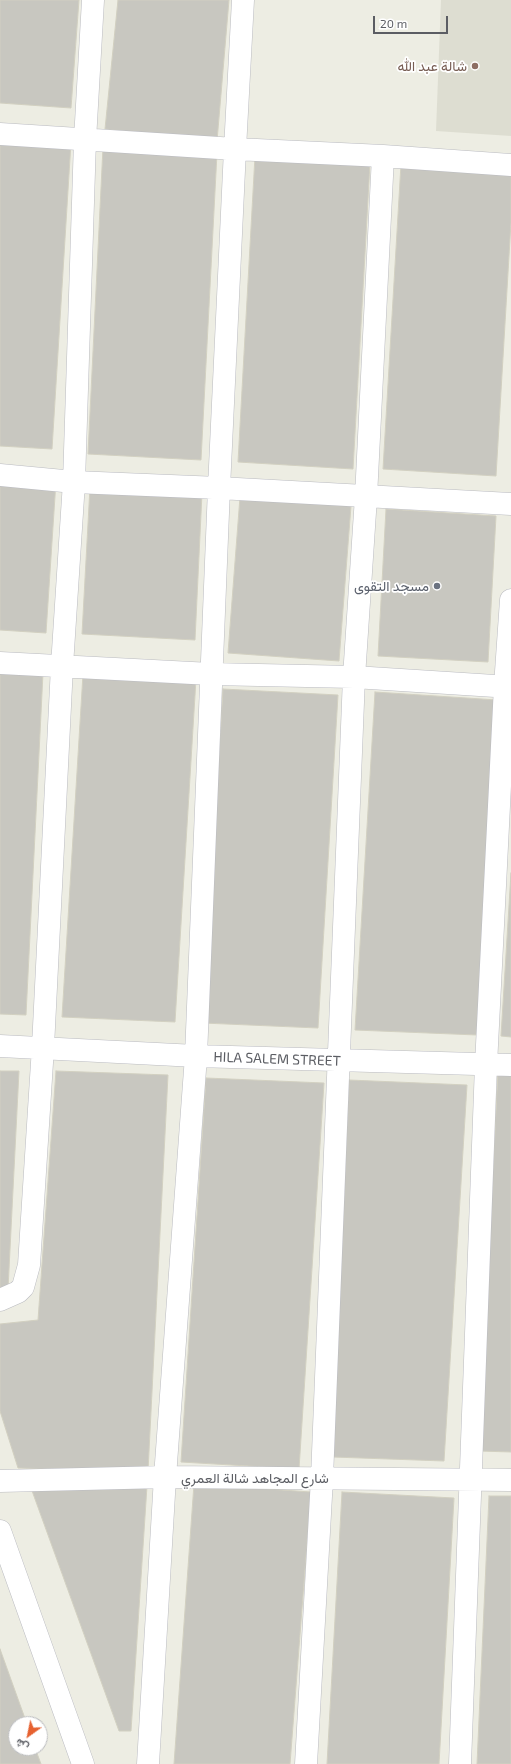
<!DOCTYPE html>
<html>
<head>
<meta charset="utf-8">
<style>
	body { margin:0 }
	#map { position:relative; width:511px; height:1764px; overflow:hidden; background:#edede3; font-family:"Exo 2",Vazirmatn,sans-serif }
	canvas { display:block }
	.north { position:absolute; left:8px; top:1716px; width:40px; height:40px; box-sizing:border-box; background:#fff; border:1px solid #bdbec1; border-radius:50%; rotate:213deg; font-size:11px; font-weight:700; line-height:16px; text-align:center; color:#5b5d63 }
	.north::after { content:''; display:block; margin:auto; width:14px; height:18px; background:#e66130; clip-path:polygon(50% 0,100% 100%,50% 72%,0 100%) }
	.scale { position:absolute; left:373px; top:16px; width:75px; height:18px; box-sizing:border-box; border:2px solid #5b5d63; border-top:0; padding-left:5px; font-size:12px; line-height:14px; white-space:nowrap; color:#5b5d63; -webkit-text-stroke:3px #fff; paint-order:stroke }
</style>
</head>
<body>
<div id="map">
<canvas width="511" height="1764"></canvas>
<div class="north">ش</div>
<div class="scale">20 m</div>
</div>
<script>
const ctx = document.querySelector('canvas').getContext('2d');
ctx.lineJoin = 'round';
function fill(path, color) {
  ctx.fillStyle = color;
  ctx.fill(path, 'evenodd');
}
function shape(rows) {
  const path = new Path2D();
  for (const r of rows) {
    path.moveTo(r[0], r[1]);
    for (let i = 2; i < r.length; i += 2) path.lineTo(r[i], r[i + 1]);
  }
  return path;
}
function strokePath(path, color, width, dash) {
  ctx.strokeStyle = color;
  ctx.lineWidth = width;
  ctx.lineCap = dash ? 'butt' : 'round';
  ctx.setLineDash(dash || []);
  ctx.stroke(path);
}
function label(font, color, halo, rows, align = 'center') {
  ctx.font = font + ' "Exo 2",Vazirmatn,sans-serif';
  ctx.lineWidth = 3.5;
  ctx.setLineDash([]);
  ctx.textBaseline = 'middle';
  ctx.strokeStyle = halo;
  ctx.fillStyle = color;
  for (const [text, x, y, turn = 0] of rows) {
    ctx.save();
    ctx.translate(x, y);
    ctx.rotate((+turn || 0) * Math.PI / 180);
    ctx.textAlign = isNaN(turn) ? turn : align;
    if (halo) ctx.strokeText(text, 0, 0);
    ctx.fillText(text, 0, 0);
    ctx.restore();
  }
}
const education = shape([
	[441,0,511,0,511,136,436,131]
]);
const building = shape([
	[0,0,79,0,71,108,0,103,0,0],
	[118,0,229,0,217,141,105,129,118,0],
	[0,137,71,142,52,449,0,446,0,137],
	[103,147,217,153,201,460,88,454,103,147],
	[255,156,370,163,353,469,238,462,255,156],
	[401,164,511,171,511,222,496,476,383,469,401,164],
	[0,477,56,481,46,633,0,630,0,477],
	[90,487,202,493,195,640,82,634,90,487],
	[240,497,351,506,339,661,228,653,240,497],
	[386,509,496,516,488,662,378,656,386,509],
	[0,671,43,673,26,1015,0,1014,0,671],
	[83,674,196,679,175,1022,62,1017,83,674],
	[223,689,338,695,318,1028,203,1023,223,689],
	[375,692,497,700,477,1035,355,1030,375,692],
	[511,873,511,1037,501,1036,511,873],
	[0,1071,19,1071,8,1289,0,1288,0,1071],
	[56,1071,168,1075,148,1471,18,1468,0,1411,0,1324,38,1320,56,1071],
	[498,1071,511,1071,511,1452,479,1451,498,1071],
	[206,1078,324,1083,299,1469,181,1462,206,1078],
	[349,1080,467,1085,444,1461,333,1457,349,1080],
	[194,1484,311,1492,290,1764,174,1764,194,1484],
	[147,1486,131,1731,119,1731,31,1488,147,1486],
	[342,1492,454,1498,439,1764,327,1764,342,1492],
	[489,1496,511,1496,511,1764,477,1764,489,1496],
	[0,1649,27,1724,16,1724,16,1748,35,1748,41,1764,0,1764,0,1649]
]);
const minor = shape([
	[0,134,235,149,383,156,511,165],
	[0,475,74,482,219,488,511,504],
	[0,663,211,674,354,677,511,687],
	[0,1046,196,1056,511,1065],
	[0,1300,18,1292,23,1287,29,1265,43,1047,62,666,74,482,85,140,93,0],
	[0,1481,165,1477,511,1480],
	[0,1531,83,1764],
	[148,1764,165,1477,196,1056,219,488,235,149,243,0],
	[306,1764,322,1478,354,677,366,497,383,156],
	[460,1764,486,1065,505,686,511,600]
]);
const markers = [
	[475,66,4,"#8d6e63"],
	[437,586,4,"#6b7280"]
];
const educationNames = [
	["شالة عبد الله",467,66]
];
const worshipNames = [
	["مسجد التقوى",429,586]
];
const streetNames = [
	["HILA SALEM STREET",277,1059,2],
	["شارع المجاهد شالة العمري",255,1478]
];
fill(education, '#ddddd1');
fill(building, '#c8c7c0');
strokePath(building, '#d2d0c1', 1);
strokePath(minor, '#babbc1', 23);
strokePath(minor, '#fff', 22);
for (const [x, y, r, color] of markers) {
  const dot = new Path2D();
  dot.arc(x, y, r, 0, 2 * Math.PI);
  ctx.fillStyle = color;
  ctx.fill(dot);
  strokePath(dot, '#fff', 1.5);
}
label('14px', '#785e54', '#fff', educationNames, 'right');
label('14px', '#5b616d', '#fff', worshipNames, 'right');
label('14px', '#5b5d63', '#fff', streetNames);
</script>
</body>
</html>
